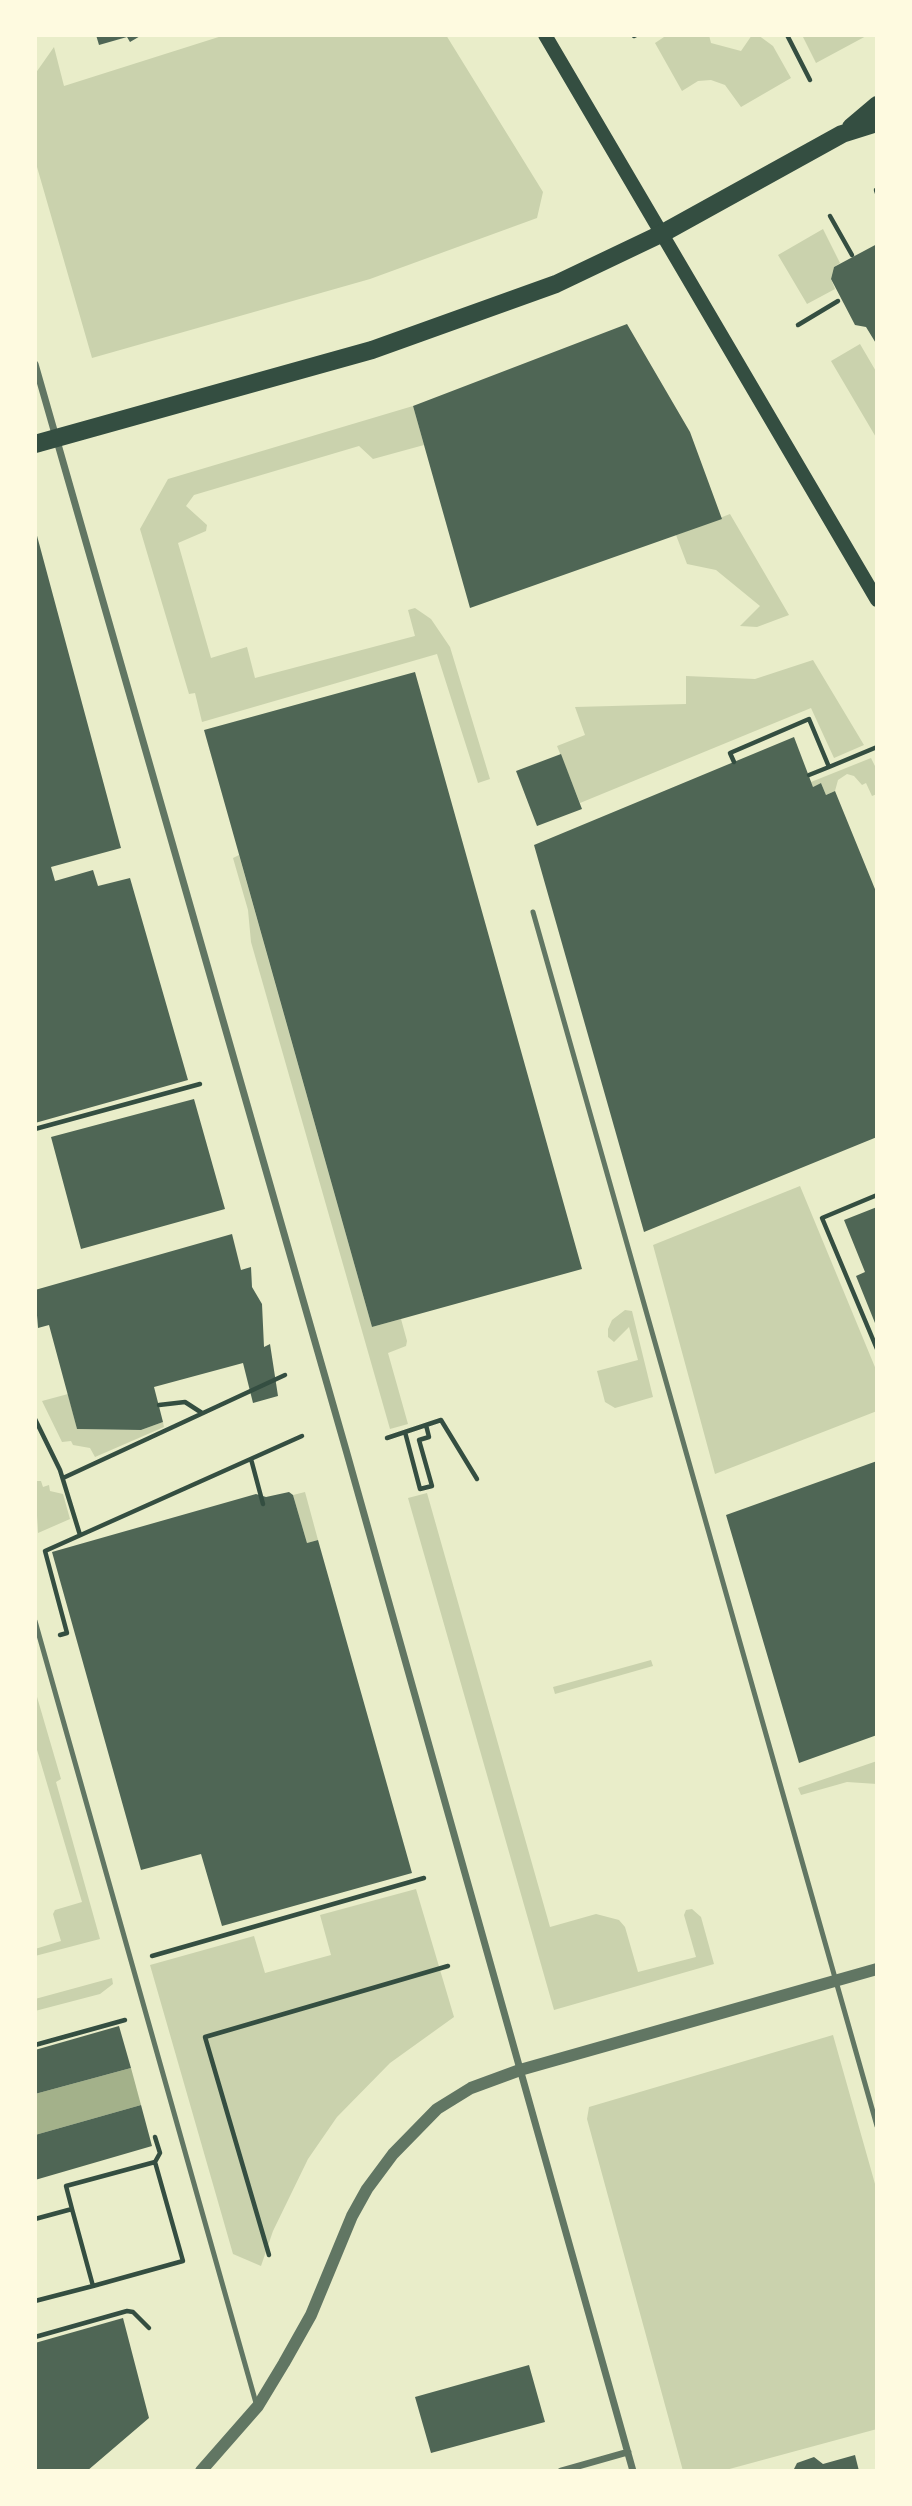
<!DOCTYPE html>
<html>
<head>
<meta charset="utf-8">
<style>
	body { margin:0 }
	#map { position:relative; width:912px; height:2506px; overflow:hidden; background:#e9edc9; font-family:Montserrat,sans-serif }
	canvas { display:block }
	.frame { position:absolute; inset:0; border:37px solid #fefae0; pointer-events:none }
</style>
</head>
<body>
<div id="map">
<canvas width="912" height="2506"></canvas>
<div class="frame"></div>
</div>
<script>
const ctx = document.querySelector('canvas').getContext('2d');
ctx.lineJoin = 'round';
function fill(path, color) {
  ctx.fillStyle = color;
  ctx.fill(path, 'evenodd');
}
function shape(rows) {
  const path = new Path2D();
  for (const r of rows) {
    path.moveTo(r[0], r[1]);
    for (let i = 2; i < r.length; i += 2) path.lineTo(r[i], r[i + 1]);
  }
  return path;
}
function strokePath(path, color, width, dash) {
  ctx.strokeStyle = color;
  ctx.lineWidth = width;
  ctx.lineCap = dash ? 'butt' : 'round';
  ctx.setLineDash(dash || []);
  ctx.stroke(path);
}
const green = shape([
	[225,35,446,35,543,192,537,218,370,279,92,358,35,160,35,74,54,47,64,86],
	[667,35,709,35,711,43,741,51,752,35,758,35,773,46,791,78,741,107,725,85,711,80,698,81,682,91,655,43],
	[802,35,868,35,816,63],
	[823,229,840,263,834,267,831,279,835,289,807,304,778,255],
	[860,344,877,373,877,439,831,361],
	[413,406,424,445,373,459,359,446,194,495,186,506,207,525,206,531,178,543,211,658,247,647,255,678,415,636,408,610,415,608,431,619,450,647,490,779,478,783,437,654,202,722,195,693,189,694,140,529,168,479],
	[730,514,789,615,757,627,740,626,760,606,716,570,687,564,676,535],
	[813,660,864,745,834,758,811,708,580,803,557,746,585,735,575,707,686,704,686,676,755,679],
	[871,758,877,770,877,794,872,796,866,783,862,785,854,776,847,774,838,780,835,791,826,795,821,783,813,787,811,782],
	[239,855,372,1327,401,1319,407,1341,406,1346,388,1353,408,1424,390,1429,251,942,248,910,233,858],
	[800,1186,877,1372,877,1411,715,1474,653,1245],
	[625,1310,632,1311,653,1397,615,1408,605,1402,597,1371,638,1360,629,1327,614,1342,608,1337,608,1329,612,1320],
	[68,1394,77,1429,141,1430,163,1422,164,1427,95,1457,90,1448,73,1445,71,1441,62,1442,42,1401],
	[35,1481,41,1481,43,1487,49,1485,50,1491,63,1494,70,1519,38,1533],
	[305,1492,318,1540,307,1543,293,1495],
	[427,1493,550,1927,596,1914,619,1920,625,1927,638,1972,696,1957,684,1915,686,1910,692,1909,701,1917,714,1964,554,2010,408,1498],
	[651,1660,653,1666,555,1694,553,1687],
	[35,1690,61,1779,56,1782,100,1939,35,1956,35,1949,61,1941,53,1914,55,1910,82,1902,35,1743],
	[877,1761,877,1784,847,1782,801,1795,798,1788],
	[416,1889,454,2017,390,2063,337,2117,308,2159,273,2231,261,2266,233,2254,150,1965,254,1936,265,1973,331,1955,320,1915],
	[112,1978,113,1984,100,1994,35,2011,35,1999],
	[833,2035,877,2191,877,2429,722,2471,683,2471,587,2119,589,2107]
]);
const water = shape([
	[131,2068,141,2105,35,2135,35,2094]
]);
const building = shape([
	[96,35,142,35,130,42,127,37,99,45],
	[877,244,877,345,866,327,855,325,831,279,834,267],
	[627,324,690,432,722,519,470,608,413,406],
	[36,532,121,848,51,867,55,881,93,870,98,886,130,878,188,1080,35,1123],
	[415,672,582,1269,372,1327,204,730],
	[794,737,813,787,821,783,826,795,835,791,877,894,877,1137,644,1232,534,845],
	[561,754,582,809,537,826,516,771],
	[194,1099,225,1209,81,1249,51,1137],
	[877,1207,877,1328,856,1276,865,1272,844,1220],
	[232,1234,241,1270,251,1267,252,1287,262,1304,264,1347,270,1344,278,1396,253,1403,243,1363,154,1387,163,1422,141,1430,77,1429,49,1325,38,1328,35,1290],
	[877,1461,877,1735,799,1763,726,1515],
	[289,1492,293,1495,307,1543,318,1540,412,1873,222,1926,201,1854,141,1870,52,1552,256,1494,266,1497],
	[119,2026,131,2068,35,2094,35,2050],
	[141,2105,152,2146,35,2180,35,2135],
	[123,2318,149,2418,87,2471,35,2471,35,2343],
	[529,2365,545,2422,431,2453,415,2397],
	[855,2455,859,2471,793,2471,797,2463,814,2457,823,2464]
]);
const path = shape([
	[787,35,810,80],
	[634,36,636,35],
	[876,190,877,193],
	[830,216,852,255],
	[798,325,838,301],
	[734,762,730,753,809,719,829,767,877,747],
	[809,775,829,767],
	[35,1129,200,1084],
	[877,1195,822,1218,877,1349],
	[159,1405,185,1402,202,1413],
	[35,1419,60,1470,80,1535],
	[405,1432,420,1489,432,1486,419,1440,429,1437,426,1425],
	[387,1438,441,1420,477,1479],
	[251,1459,263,1504],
	[63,1478,285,1375],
	[60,1635,67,1633,45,1551,302,1436],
	[152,1956,424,1878],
	[35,2045,125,2020],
	[155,2137,160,2153,155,2162],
	[72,2209,66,2186,155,2162,183,2261,93,2286],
	[35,2219,72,2209,93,2286,35,2301],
	[269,2255,205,2037,448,1966],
	[35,2337,127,2311,133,2312,149,2328]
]);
const service = shape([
	[533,912,877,2126],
	[35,1621,256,2403]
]);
const minor = shape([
	[35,364,346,1450,633,2471],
	[561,2471,628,2452]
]);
const tertiary = shape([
	[201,2471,258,2406,284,2363,311,2315,352,2216,367,2189,393,2154,437,2109,471,2088,520,2070,877,1969]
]);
const secondary = shape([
	[545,35,877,600]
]);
const primary = shape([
	[851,127,877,105],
	[35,444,372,350,556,284,663,233,842,134,877,123]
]);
fill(green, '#cad2ad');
fill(water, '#a3b18a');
fill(building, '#4f6655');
strokePath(path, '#344e41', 4.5);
strokePath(service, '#617663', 5);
strokePath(minor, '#617663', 7);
strokePath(tertiary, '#617663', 12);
strokePath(secondary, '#344e41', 14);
strokePath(primary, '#344e41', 18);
</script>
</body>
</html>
